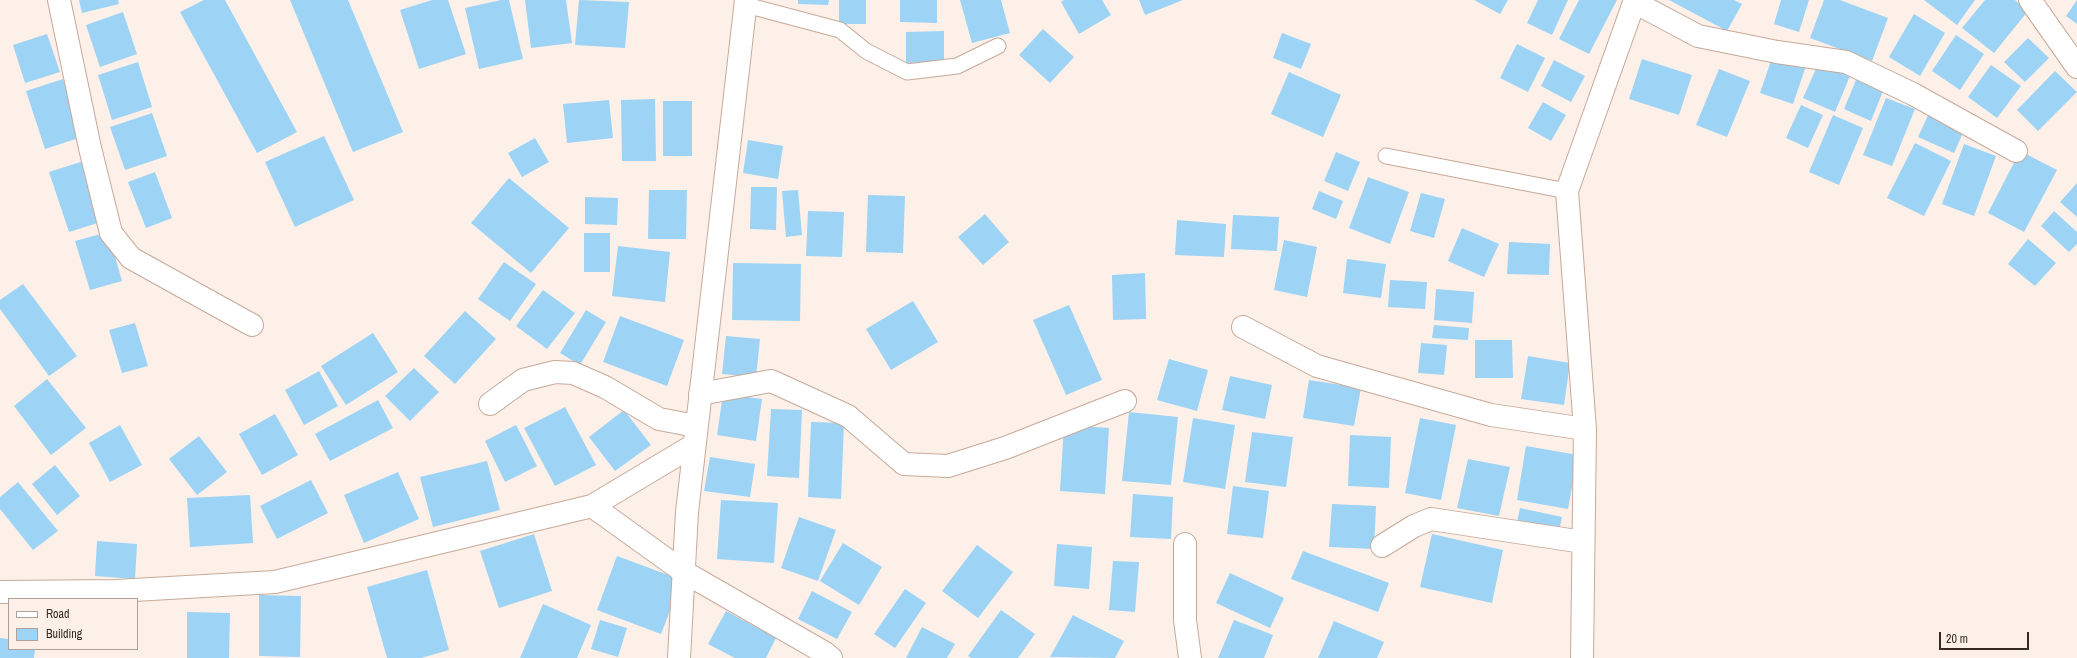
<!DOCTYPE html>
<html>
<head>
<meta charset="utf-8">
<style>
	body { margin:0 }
	#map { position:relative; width:2077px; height:658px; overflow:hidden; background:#fdf0e9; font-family:"Archivo Narrow",sans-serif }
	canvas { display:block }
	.legend { position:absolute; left:8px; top:598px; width:130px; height:52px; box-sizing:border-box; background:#fdf0e9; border:1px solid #ada19a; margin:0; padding:5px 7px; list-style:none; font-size:12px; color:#362a24 }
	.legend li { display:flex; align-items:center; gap:8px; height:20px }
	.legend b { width:20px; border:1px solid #ada19a }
	.scale { position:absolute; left:1939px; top:632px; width:90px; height:18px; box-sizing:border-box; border:2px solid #362a24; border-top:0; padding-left:5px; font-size:12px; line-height:14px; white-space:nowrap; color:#362a24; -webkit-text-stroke:3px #fdf0e9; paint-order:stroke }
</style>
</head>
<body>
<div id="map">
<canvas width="2077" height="658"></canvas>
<ul class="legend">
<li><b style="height:5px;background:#fff"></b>Road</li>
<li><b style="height:11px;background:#9dd3f4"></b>Building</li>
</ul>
<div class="scale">20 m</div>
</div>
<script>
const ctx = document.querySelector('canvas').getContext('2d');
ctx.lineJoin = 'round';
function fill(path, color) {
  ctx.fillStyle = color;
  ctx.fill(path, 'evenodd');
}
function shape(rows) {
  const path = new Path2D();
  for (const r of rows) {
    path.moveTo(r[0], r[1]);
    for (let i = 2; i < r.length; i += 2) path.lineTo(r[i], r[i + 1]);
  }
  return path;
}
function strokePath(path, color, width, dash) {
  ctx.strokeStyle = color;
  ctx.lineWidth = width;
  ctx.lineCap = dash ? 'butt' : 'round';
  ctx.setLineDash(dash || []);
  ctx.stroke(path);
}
const building = shape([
	[79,0,118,0,119,4,82,13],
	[204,0,225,0,297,132,257,153,180,12],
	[290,0,348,0,403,132,353,152],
	[432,0,448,0,466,54,419,69,400,10],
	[501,0,509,0,523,59,479,69,465,8],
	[525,0,566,0,572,43,531,48],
	[579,0,629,2,625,48,575,45],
	[798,0,829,0,828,5,798,4],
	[839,0,866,0,866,24,839,24],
	[900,0,937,0,937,23,900,22],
	[960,0,1001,0,1010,33,972,43],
	[1064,0,1102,0,1111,15,1079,34,1061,2],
	[1139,0,1183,0,1145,15],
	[1474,0,1508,0,1500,14],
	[1538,0,1568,0,1552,35,1527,23],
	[1579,0,1617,0,1589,54,1559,39],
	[1669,0,1734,0,1742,4,1727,31],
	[1781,0,1809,0,1799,32,1774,24],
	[1824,0,1840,0,1888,18,1872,61,1810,38],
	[1924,0,1975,0,1957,25],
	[1985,0,2015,0,2028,11,1994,53,1962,28],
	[2077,0,2077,24,2066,16],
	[123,12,137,54,100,67,86,25],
	[1914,14,1945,33,1920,76,1889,57],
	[1043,29,1074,57,1050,83,1019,55],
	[944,31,944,62,906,63,906,32],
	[1282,33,1311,44,1301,69,1273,58],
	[47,34,60,72,25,83,13,45],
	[1956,35,1984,54,1960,90,1932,71],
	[2028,38,2049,58,2025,82,2004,62],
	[1517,44,1545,58,1528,92,1500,78],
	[1773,55,1806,66,1793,104,1760,93],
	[1642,59,1692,75,1679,115,1629,99],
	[1554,60,1585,76,1571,102,1541,86],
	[138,62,152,107,112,120,98,75],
	[1819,62,1850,76,1835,112,1803,98],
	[1991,65,2021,86,1997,118,1968,97],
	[1719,69,1750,81,1727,137,1696,125],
	[2055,71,2077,92,2038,131,2017,110],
	[1289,72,1341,95,1323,137,1271,114],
	[1858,75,1885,86,1871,121,1844,109],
	[63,79,82,137,45,149,26,91],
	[1886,98,1915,109,1892,166,1863,155],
	[655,99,656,161,622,161,621,100],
	[609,100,613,138,567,143,563,104],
	[663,101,692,101,692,156,663,156],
	[1543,102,1566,115,1551,141,1528,128],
	[1801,105,1823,115,1808,148,1786,138],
	[1930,111,1966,126,1954,153,1918,137],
	[152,113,167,156,125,170,110,127],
	[1833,115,1863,128,1839,185,1809,172],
	[324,136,354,200,295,227,265,162],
	[535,138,549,162,522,177,508,153],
	[748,140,783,146,778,179,743,173],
	[1915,143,1951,161,1924,216,1887,198],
	[1964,144,1996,156,1974,216,1942,204],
	[2020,151,2057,170,2024,232,1988,213],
	[1336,152,1360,162,1348,191,1324,181],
	[84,161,104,221,69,232,49,172],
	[155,172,172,218,146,228,128,182],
	[1368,177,1409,192,1390,244,1349,228],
	[509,178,569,228,531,273,471,223],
	[2077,183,2077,217,2060,202],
	[751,187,777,187,776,230,750,229],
	[649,190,687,190,686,239,648,239],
	[798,190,802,235,786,237,782,191],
	[1319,191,1343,201,1336,219,1312,209],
	[1421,193,1445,199,1434,238,1410,231],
	[868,195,905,196,903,253,866,252],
	[585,197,618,198,617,225,585,224],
	[808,211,844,212,842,257,806,256],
	[2054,211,2077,232,2077,244,2069,252,2041,226],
	[985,214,1009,242,983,265,958,237],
	[1233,215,1279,217,1277,251,1231,249],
	[1177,220,1226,224,1224,257,1175,255],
	[1462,228,1499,244,1484,277,1448,261],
	[108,232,122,281,90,290,75,241],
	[584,233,610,233,610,272,584,272],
	[2028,239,2056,263,2035,286,2008,264],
	[1284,240,1317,247,1307,297,1274,290],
	[1509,242,1550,244,1549,275,1507,274],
	[618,246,670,252,665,302,612,296],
	[1347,259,1386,264,1381,298,1343,293],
	[504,262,536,284,510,321,478,299],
	[733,263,801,264,800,321,732,320],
	[1145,273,1146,319,1113,320,1112,275],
	[1390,280,1427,282,1425,309,1388,307],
	[23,284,77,356,49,376,0,309,0,300],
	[1436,289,1474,292,1472,323,1434,320],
	[543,290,575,313,547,349,516,326],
	[913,301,938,342,891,370,866,329],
	[1069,305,1102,380,1066,395,1033,320],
	[586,310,606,322,580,365,560,353],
	[465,311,496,339,455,384,424,356],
	[620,316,684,340,667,386,603,362],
	[135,323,148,366,122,373,109,330],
	[1434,325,1469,328,1468,340,1432,338],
	[373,333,398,372,346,405,321,366],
	[726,336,760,339,756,377,722,374],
	[1475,340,1512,340,1513,378,1475,378],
	[1421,343,1447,345,1444,375,1418,373],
	[1528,356,1570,363,1564,405,1521,399],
	[1169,359,1208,370,1197,411,1157,400],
	[414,368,439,392,410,421,385,396],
	[319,371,338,406,304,425,285,390],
	[1230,376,1272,385,1265,419,1222,410],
	[47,379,86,428,51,455,14,406],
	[1309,380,1361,388,1354,426,1303,418],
	[723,394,762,399,756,441,717,435],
	[378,400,393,428,330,461,315,434],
	[565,407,596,465,555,486,524,428],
	[771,409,802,410,799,478,767,476],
	[624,410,651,445,615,471,589,437],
	[1129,412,1178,417,1171,485,1122,481],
	[275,414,298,455,262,475,239,434],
	[1193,418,1235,425,1225,489,1183,482],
	[1420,418,1456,425,1441,500,1405,493],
	[811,422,844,423,841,499,808,497],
	[120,425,142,465,110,482,89,443],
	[516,425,537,466,505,482,485,441],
	[1064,425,1109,428,1105,494,1060,491],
	[1252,432,1293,437,1286,487,1245,482],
	[1350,435,1391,437,1389,488,1348,486],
	[199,436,227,472,197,495,169,459],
	[1526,446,1578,455,1568,509,1517,500],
	[710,457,755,464,750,497,704,491],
	[1468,459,1510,467,1499,516,1457,508],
	[487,461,500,510,433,527,420,477],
	[55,465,80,496,57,515,32,484],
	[398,472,419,519,364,543,344,495],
	[311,480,328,513,277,539,260,506],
	[18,482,58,531,33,550,0,509,0,497],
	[1233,486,1269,491,1263,538,1227,534],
	[1133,494,1173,497,1171,539,1130,537],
	[250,495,253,543,190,547,187,498],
	[721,500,778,503,774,563,717,559],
	[1332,504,1376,506,1374,549,1329,547],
	[1520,508,1562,517,1558,536,1516,527],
	[799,517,836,530,818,581,781,568],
	[534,534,552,591,499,608,480,551],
	[1432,534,1503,550,1492,603,1420,587],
	[97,541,137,544,135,579,95,576],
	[843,543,882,567,859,605,820,581],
	[1057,544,1092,547,1089,589,1054,586],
	[977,545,1013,572,978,618,942,591],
	[1303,551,1389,583,1378,612,1291,579],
	[617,556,682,580,661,634,597,610],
	[1113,561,1139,562,1135,612,1109,610],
	[427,570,449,650,421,658,387,658,367,587],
	[1230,573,1284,598,1270,628,1216,603],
	[905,589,926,603,895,648,874,634],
	[812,591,852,612,837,639,798,619],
	[259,595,301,596,300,657,259,656],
	[543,604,591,625,577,658,520,658],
	[1001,610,1035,634,1018,658,971,658,968,656],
	[726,611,776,638,766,658,735,658,708,644],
	[187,612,230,613,229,658,187,658],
	[1073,615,1124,641,1115,658,1050,657],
	[600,620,627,628,618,657,591,649],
	[1234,620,1273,635,1264,658,1218,658],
	[1334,621,1384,642,1377,658,1318,658],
	[922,627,955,644,947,658,906,658],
	[0,638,9,639,9,649,35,649,34,658,0,658]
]);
const service = shape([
	[746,5,840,30,866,51,907,72,957,66,998,46],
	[1386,156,1567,191]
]);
const minor = shape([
	[59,0,90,148,111,233,131,258,252,325],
	[2030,0,2077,67],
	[1634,2,1698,36,1777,52,1846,62,1913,94,2016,151],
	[1243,327,1317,366,1491,415,1585,429],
	[700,394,771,381,848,416,904,464,948,466,1005,448,1125,401],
	[490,404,523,380,555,372,573,373,605,387,659,419,696,426],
	[592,506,684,572,825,653,831,658],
	[1185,544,1185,620,1190,658],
	[1382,546,1414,526,1431,519,1583,542],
	[0,592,116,591,275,582,592,506,694,445],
	[1582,658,1585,429,1567,191,1635,0]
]);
const tertiary = shape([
	[679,658,687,512,746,0]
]);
fill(building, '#9dd3f4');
strokePath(service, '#c7a999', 17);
strokePath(minor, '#c7a999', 24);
strokePath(tertiary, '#c7a999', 24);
strokePath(service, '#fff', 15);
strokePath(minor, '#fff', 22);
strokePath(tertiary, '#fff', 22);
</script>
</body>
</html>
